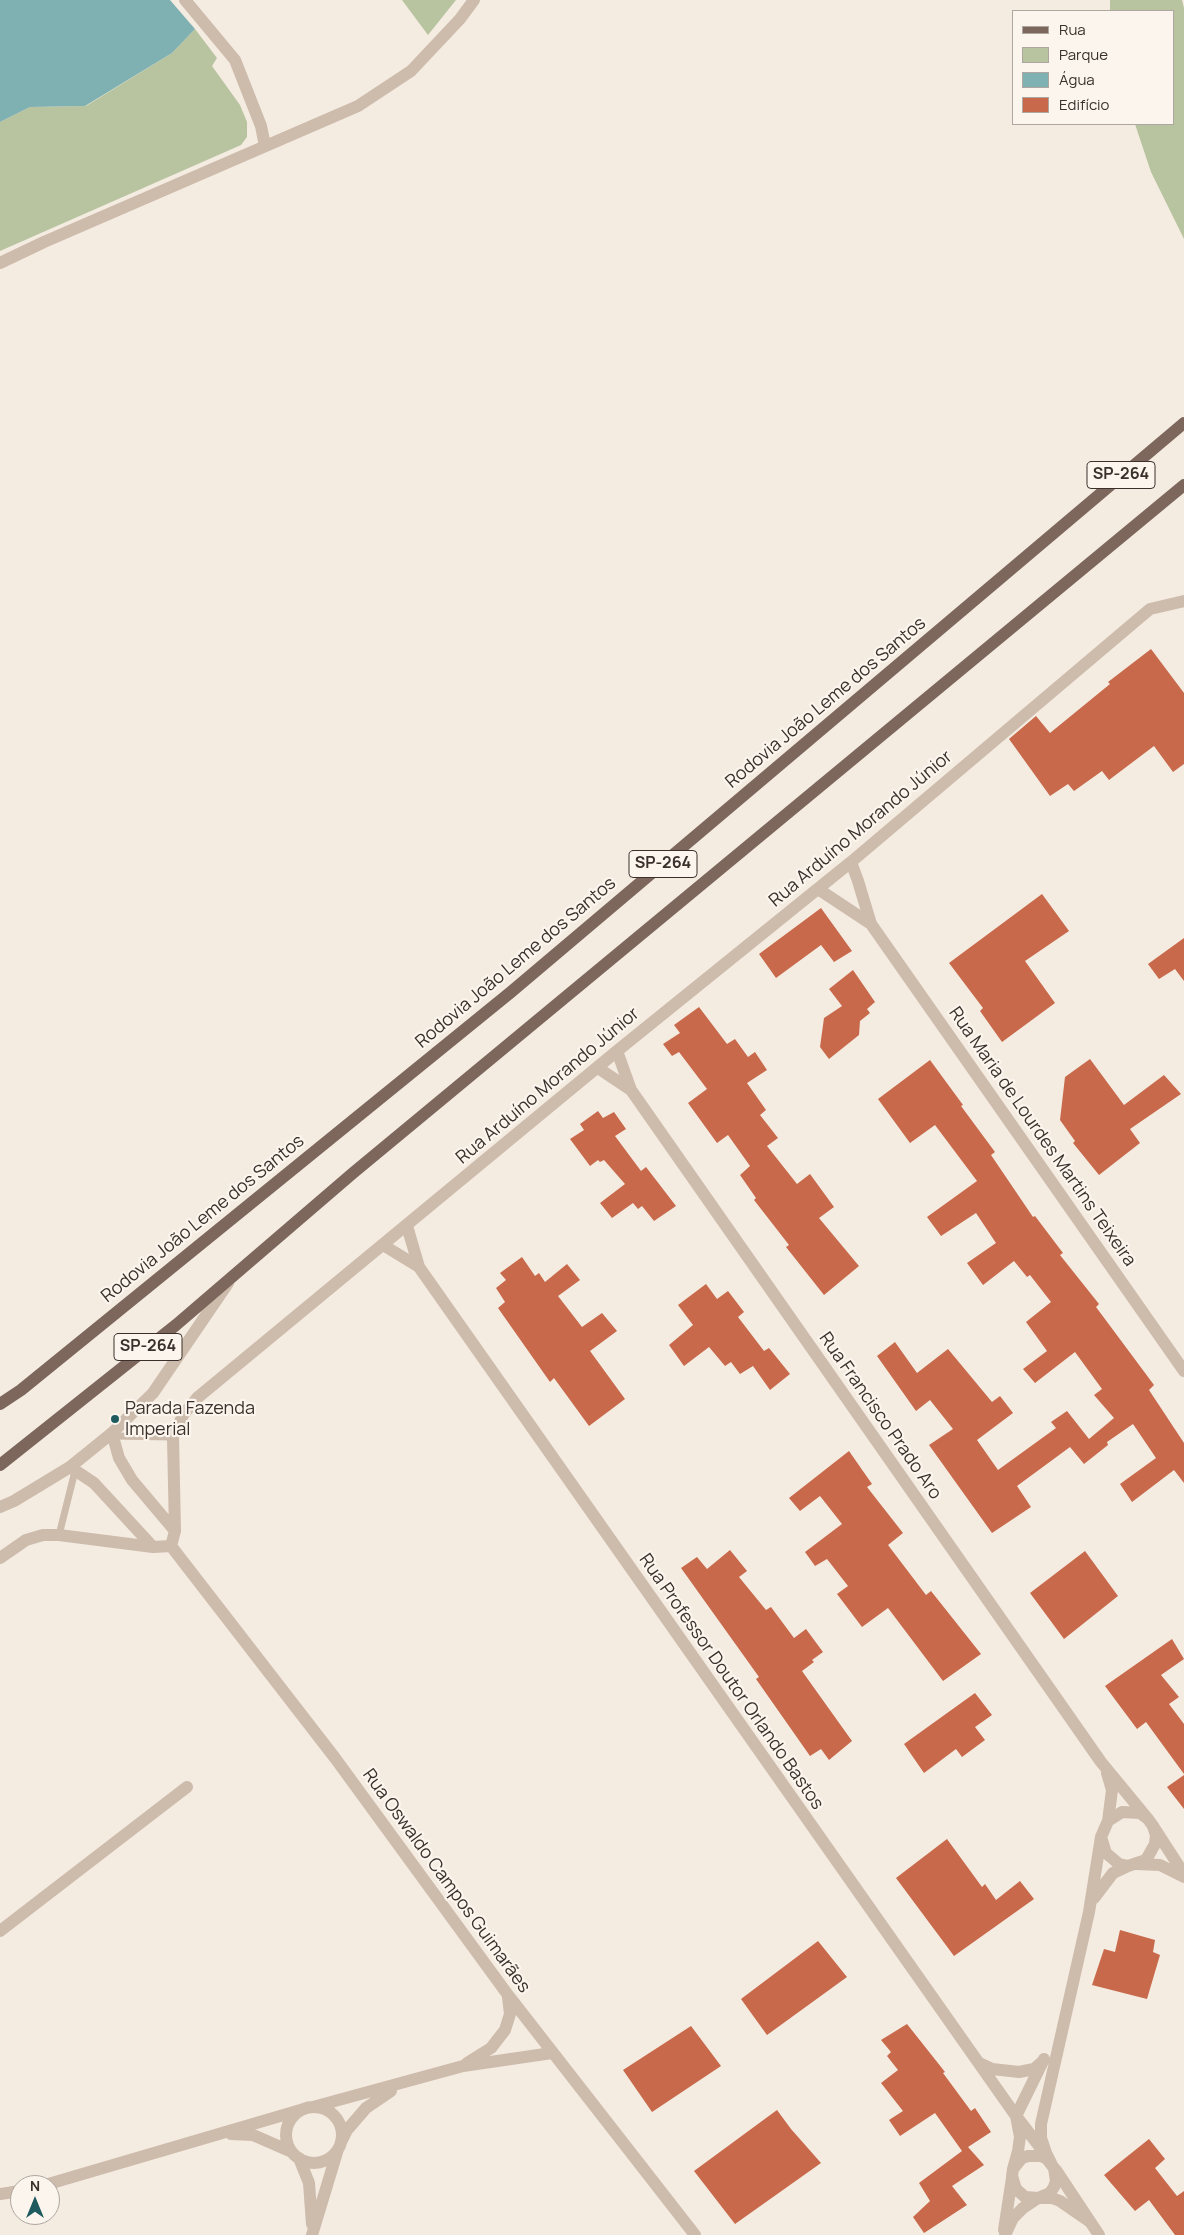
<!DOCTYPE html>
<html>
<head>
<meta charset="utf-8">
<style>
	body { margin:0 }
	#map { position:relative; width:1184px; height:2235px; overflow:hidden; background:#f4ebe1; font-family:Manrope,sans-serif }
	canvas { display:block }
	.legend { position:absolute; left:1012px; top:10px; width:162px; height:115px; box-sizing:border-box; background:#fbf5ee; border:1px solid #aea6a0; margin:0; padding:6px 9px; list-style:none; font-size:15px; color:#3b302b }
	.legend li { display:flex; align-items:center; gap:10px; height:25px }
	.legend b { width:25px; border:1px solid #aea6a0 }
	.north { position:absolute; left:10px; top:2175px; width:50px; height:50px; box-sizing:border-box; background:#fbf5ee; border:1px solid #aea6a0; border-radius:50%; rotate:0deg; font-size:14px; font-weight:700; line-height:20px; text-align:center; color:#3b302b }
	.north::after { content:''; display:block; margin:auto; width:18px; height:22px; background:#1f5a5e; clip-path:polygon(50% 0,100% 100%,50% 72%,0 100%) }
</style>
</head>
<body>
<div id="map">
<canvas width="1184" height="2235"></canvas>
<ul class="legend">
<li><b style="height:6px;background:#7d675c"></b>Rua</li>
<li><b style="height:14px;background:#b8c4a0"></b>Parque</li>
<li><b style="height:14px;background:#7fb0b2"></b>Água</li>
<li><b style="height:14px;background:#c8694b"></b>Edifício</li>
</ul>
<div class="north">N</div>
</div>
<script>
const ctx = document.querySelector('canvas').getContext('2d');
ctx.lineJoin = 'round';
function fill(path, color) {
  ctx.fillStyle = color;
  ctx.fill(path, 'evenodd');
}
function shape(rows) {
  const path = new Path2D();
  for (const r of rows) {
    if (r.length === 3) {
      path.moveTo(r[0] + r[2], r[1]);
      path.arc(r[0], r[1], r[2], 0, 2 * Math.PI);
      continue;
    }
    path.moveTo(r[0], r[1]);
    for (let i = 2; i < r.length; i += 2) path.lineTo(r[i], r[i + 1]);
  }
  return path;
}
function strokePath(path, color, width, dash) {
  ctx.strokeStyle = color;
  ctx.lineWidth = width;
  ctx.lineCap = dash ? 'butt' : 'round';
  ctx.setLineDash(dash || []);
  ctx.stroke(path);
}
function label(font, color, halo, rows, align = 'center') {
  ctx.font = font + ' Manrope,sans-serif';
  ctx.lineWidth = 4.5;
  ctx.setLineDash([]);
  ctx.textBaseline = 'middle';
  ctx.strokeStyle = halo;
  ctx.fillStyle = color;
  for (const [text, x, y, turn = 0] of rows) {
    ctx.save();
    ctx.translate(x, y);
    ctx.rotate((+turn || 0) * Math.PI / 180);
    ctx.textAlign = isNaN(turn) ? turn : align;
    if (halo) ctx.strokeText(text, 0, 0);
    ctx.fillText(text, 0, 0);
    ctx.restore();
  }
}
const green = shape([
	[402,0,456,0,428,35],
	[1110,0,1182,0,1184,8,1184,239,1151,172,1135,124,1173,124,1173,11,1110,11],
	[195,29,217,58,212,66,240,105,247,122,247,137,241,145,0,251,0,122,30,107,86,106,172,53]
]);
const water = shape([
	[0,0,170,0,195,29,172,53,85,106,30,107,0,122]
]);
const building = shape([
	[1151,649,1184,693,1184,764,1173,772,1154,746,1109,780,1102,771,1074,791,1068,784,1050,796,1009,739,1036,716,1050,733,1110,684,1108,682],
	[1042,894,1069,931,1025,961,1055,1003,1002,1042,980,1011,983,1008,949,963],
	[821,908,852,951,834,962,821,945,776,978,759,954],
	[1184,938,1184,981,1175,969,1159,979,1148,964],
	[853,970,875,1002,867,1009,870,1013,860,1021,859,1035,829,1059,820,1047,824,1018,842,1006,829,989],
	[699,1007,727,1044,735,1039,748,1057,755,1052,767,1070,747,1083,766,1110,760,1115,778,1138,767,1146,797,1184,810,1174,834,1207,819,1218,859,1266,824,1295,786,1247,789,1245,754,1200,756,1198,740,1175,750,1166,728,1135,717,1143,688,1103,707,1089,679,1052,672,1056,663,1044,680,1033,674,1025],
	[1090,1059,1124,1105,1164,1075,1181,1094,1130,1129,1140,1143,1099,1175,1073,1143,1075,1141,1060,1120,1065,1077],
	[930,1060,963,1105,961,1106,995,1152,991,1155,1033,1217,1035,1216,1063,1253,1060,1255,1099,1304,1096,1307,1154,1385,1149,1390,1184,1443,1184,1483,1174,1470,1132,1502,1120,1484,1156,1458,1133,1424,1107,1442,1108,1445,1084,1464,1070,1447,1017,1486,1031,1507,992,1533,929,1445,953,1429,930,1400,916,1411,877,1356,895,1342,917,1373,948,1349,992,1402,1000,1396,1013,1413,977,1440,998,1470,1056,1428,1051,1422,1067,1411,1089,1439,1114,1418,1094,1395,1102,1389,1075,1352,1035,1383,1023,1369,1047,1351,1026,1322,1051,1302,1030,1275,1027,1277,1014,1261,983,1285,967,1263,996,1243,976,1213,941,1236,927,1217,977,1181,935,1125,910,1143,878,1099],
	[598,1111,603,1118,614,1112,626,1129,615,1136,641,1171,646,1167,676,1206,654,1221,642,1206,638,1209,633,1203,612,1218,600,1203,625,1184,604,1160,600,1162,598,1160,590,1166,570,1139,584,1130,580,1124],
	[522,1257,535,1276,539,1273,545,1282,567,1264,580,1280,558,1296,582,1327,602,1313,617,1331,590,1351,625,1399,589,1426,554,1378,550,1382,498,1308,505,1302,496,1288,506,1280,500,1273],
	[706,1284,717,1299,728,1291,744,1312,738,1317,764,1351,769,1348,790,1374,770,1390,753,1366,740,1374,731,1362,725,1366,709,1347,684,1366,669,1345,693,1325,678,1305],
	[849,1451,872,1484,867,1487,903,1533,888,1545,926,1595,931,1591,981,1654,943,1681,888,1608,862,1627,837,1594,848,1586,827,1559,815,1566,805,1552,842,1524,820,1496,800,1511,789,1498],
	[730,1550,747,1571,739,1577,766,1610,771,1607,794,1638,806,1629,823,1652,812,1660,814,1662,802,1671,852,1741,829,1760,821,1749,810,1756,756,1679,759,1677,681,1568,697,1557,707,1569],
	[1085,1551,1118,1596,1064,1639,1030,1593],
	[1172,1639,1184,1659,1161,1675,1179,1697,1169,1704,1184,1724,1184,1774,1146,1722,1137,1729,1105,1686],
	[975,1693,992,1715,975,1727,985,1740,962,1757,956,1749,924,1773,904,1744],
	[1184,1775,1184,1809,1167,1787],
	[947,1839,982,1887,985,1884,996,1900,1020,1881,1034,1899,954,1956,896,1878],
	[1120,1930,1155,1940,1153,1952,1160,1955,1147,1999,1092,1985,1104,1949,1115,1952],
	[818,1941,847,1977,767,2035,741,1999],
	[907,2024,945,2072,943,2073,971,2111,975,2108,991,2132,968,2147,984,2165,952,2186,967,2205,924,2233,913,2217,930,2201,919,2183,962,2151,935,2113,900,2136,889,2120,903,2111,881,2083,898,2070,887,2056,891,2052,881,2040],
	[691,2026,721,2066,652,2112,623,2070],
	[777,2110,791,2129,821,2163,735,2224,694,2171],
	[1149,2139,1165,2159,1155,2168,1177,2196,1184,2191,1184,2235,1175,2235,1149,2200,1135,2211,1104,2175]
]);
const service = shape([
	[113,1436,173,1437],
	[59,1535,75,1471]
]);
const minor = shape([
	[185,0,235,60,261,126,265,146],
	[0,263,44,242,358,106,411,71,460,19,474,0],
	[851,862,858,881,871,924,1184,1371],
	[818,889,871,924],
	[617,1051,631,1090,1101,1762,1148,1819],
	[598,1068,631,1090],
	[407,1226,419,1267,1016,2116,1020,2137,1018,2151,1013,2169,1012,2176,1016,2189,1025,2197,1038,2198,1050,2193,1054,2187,1056,2181,1054,2168,1047,2159,1041,2156,1028,2156,1022,2158,1013,2169],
	[383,1245,419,1267],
	[112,1433,119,1458,132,1480,175,1531],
	[70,1467,94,1483,153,1547],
	[0,1507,14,1501,70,1467,112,1433,153,1393,228,1283],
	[171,1546,335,1758,508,1995,695,2235],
	[0,1558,26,1540,43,1535,59,1535,153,1547,171,1546,175,1531,173,1437,183,1415,197,1398,617,1051,851,862,1150,609,1184,601],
	[1107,1773,1112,1790,1108,1821],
	[1153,1826,1156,1835,1155,1844,1146,1860,1128,1866,1119,1864,1106,1853,1101,1837,1108,1821,1122,1812,1140,1813,1148,1819,1153,1826,1184,1874],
	[1137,1864,1160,1865,1184,1877],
	[1094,1898,1113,1873,1128,1866],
	[0,1931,187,1787],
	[467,2063,491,2048,505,2030,510,2014,508,1997],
	[979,2063,992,2069,1019,2072,1034,2069,1042,2062],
	[313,2107,463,2066,552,2053],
	[314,2135,28],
	[231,2134,253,2135,292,2152],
	[341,2142,347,2130,366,2108,391,2091],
	[1043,2151,1016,2116,1044,2059],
	[299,2158,309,2183,312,2224],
	[1051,2163,1046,2153,1041,2138,1041,2124,1089,1912,1101,1837],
	[1056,2170,1099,2235],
	[45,2185,304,2109],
	[0,2194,20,2191],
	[1004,2230,1012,2178],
	[312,2235,338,2149],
	[1005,2235,1013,2218,1023,2208,1038,2198,1052,2198,1060,2201,1089,2221]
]);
const primary = shape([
	[0,1404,21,1390,511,992,1184,423],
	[0,1465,176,1325,353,1173,1184,485]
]);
const markers = [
	[115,1419,5,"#1f5a5e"]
];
const shields = [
	[1121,475,68],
	[663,864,68],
	[148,1347,68]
];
const shieldNames = [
	["SP-264",1121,475],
	["SP-264",663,864],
	["SP-264",148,1347]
];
const streetNames = [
	["Rodovia João Leme dos Santos",826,703,-40],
	["Rua Arduíno Morando Júnior",861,829,-40],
	["Rodovia João Leme dos Santos",516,963,-40],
	["Rua Arduíno Morando Júnior",548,1086,-40],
	["Rua Maria de Lourdes Martins Teixeira",1042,1137,55],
	["Rodovia João Leme dos Santos",203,1219,-39],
	["Rua Francisco Prado Aro",880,1416,55],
	["Rua Professor Doutor Orlando Bastos",731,1682,55],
	["Rua Oswaldo Campos Guimarães",446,1881,54]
];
const poiNames = [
	["Parada Fazenda",125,1409],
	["Imperial",125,1430]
];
fill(green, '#b8c4a0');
fill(water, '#7fb0b2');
fill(building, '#c8694b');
strokePath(service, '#cdbbac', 7);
strokePath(minor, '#cdbbac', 12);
strokePath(primary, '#7d675c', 12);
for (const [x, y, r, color] of markers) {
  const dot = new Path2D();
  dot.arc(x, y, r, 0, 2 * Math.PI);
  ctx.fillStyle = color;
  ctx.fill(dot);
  strokePath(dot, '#fbf5ee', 2);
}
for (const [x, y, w] of shields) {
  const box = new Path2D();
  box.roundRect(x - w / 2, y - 13.5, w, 27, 4);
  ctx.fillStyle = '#fbf5ee';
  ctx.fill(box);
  strokePath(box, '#3b302b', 1);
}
label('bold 16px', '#3b302b', null, shieldNames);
label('18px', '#3b302b', '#fbf5ee', streetNames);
label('18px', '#3b302b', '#fbf5ee', poiNames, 'left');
</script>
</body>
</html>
